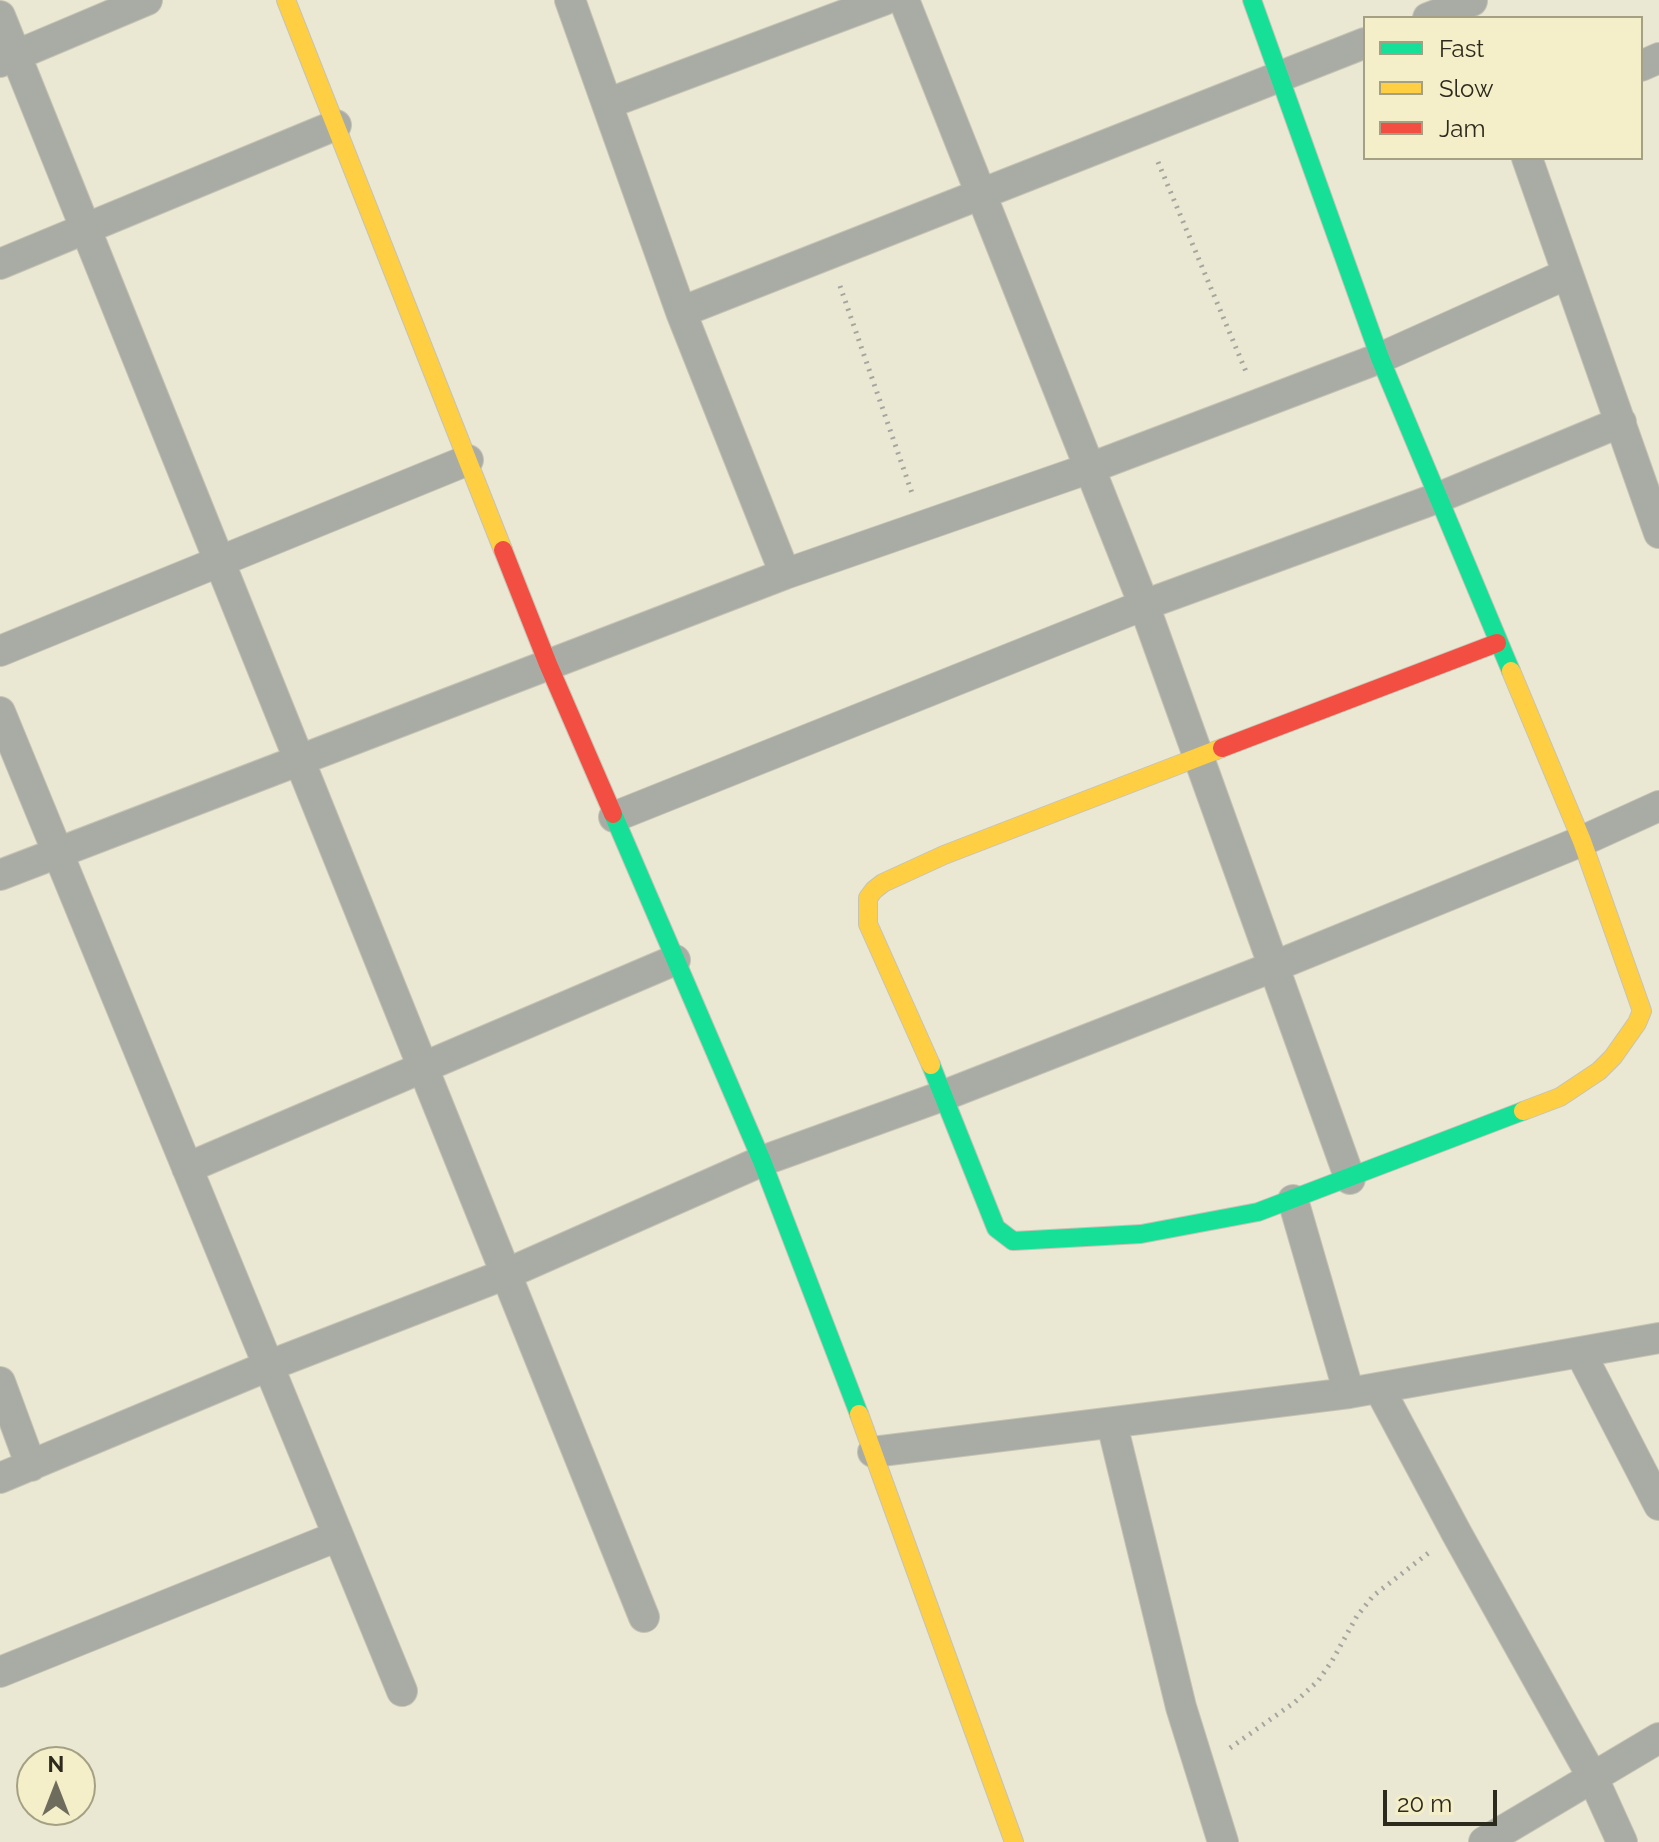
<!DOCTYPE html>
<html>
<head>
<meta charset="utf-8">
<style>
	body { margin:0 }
	#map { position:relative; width:1659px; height:1842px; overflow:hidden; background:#eae7d3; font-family:Raleway,sans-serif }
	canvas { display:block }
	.legend { position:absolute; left:1363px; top:16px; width:280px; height:144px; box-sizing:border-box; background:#f4eec9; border:2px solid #a4a084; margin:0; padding:10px 14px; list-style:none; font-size:24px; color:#2c2a1c }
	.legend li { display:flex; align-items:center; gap:16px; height:40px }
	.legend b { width:40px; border:2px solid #a4a084 }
	.north { position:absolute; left:16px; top:1746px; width:80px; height:80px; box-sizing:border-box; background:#f4eec9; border:2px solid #a4a084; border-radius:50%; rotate:0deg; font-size:22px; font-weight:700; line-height:32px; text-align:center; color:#2c2a1c }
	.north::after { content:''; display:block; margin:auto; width:28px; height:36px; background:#6e6c5c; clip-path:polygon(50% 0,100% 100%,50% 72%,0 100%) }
	.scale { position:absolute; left:1383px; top:1790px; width:114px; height:36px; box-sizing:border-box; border:4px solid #2c2a1c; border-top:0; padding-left:10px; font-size:24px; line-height:28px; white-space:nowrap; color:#2c2a1c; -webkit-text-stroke:6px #f4eec9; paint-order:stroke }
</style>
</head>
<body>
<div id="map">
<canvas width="1659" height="1842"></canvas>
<ul class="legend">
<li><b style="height:10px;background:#16e098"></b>Fast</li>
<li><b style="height:10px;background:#ffcf43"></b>Slow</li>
<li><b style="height:10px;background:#f24e42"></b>Jam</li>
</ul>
<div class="north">N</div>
<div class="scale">20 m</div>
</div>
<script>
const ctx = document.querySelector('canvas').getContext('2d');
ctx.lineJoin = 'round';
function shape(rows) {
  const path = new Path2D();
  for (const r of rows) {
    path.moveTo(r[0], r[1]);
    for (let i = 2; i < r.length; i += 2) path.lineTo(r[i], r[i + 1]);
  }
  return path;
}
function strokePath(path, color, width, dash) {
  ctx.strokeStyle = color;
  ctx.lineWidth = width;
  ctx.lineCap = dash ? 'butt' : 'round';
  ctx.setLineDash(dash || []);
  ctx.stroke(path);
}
const path = shape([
	[1158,162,1247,374],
	[840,286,913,496],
	[1230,1748,1295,1702,1318,1681,1332,1661,1357,1616,1373,1596,1431,1551]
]);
const street = shape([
	[570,0,681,312,785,574],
	[904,0,1144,605,1350,1179],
	[0,16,644,1617],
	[1428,18,1472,1],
	[0,62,147,0],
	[1641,66,1659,58],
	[609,103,884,0],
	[1527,158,1659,533],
	[0,264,336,125],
	[681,312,1365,43],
	[0,651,468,460],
	[0,712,402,1691],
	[614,817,1144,605,1440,497,1621,422],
	[0,875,785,574,1090,468,1259,404,1380,358,1567,274],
	[187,1168,675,960],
	[1293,1200,1349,1393],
	[1580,1352,1659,1505],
	[0,1382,31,1466],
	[1379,1388,1457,1534,1593,1778,1622,1842],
	[1112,1424,1181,1707,1223,1842],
	[873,1452,1349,1393,1659,1338],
	[0,1478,268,1366,506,1274,762,1161,945,1095,1275,966,1582,841,1659,806],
	[0,1672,338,1536],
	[1484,1842,1659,1738]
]);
const fast = shape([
	[1252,0,1380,358,1511,671],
	[613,814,762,1161,859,1414],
	[931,1065,996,1228,1013,1241,1141,1234,1258,1212,1523,1111]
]);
const slow = shape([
	[286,0,503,550],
	[1511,671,1582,841,1642,1011,1637,1023,1613,1057,1599,1071,1560,1097,1523,1111],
	[931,1065,868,924,868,898,874,890,883,883,944,855,1222,748],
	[859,1414,1014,1842]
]);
const jam = shape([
	[503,550,548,664,613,814],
	[1222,748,1497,643]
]);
strokePath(street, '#c6c3b4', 32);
strokePath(fast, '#c6c3b4', 20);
strokePath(slow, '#c6c3b4', 20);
strokePath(jam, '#c6c3b4', 20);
strokePath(path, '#a5a69f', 5, [2, 6]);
strokePath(street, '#a9aca4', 30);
strokePath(fast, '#16e098', 18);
strokePath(slow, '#ffcf43', 18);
strokePath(jam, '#f24e42', 18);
</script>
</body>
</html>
